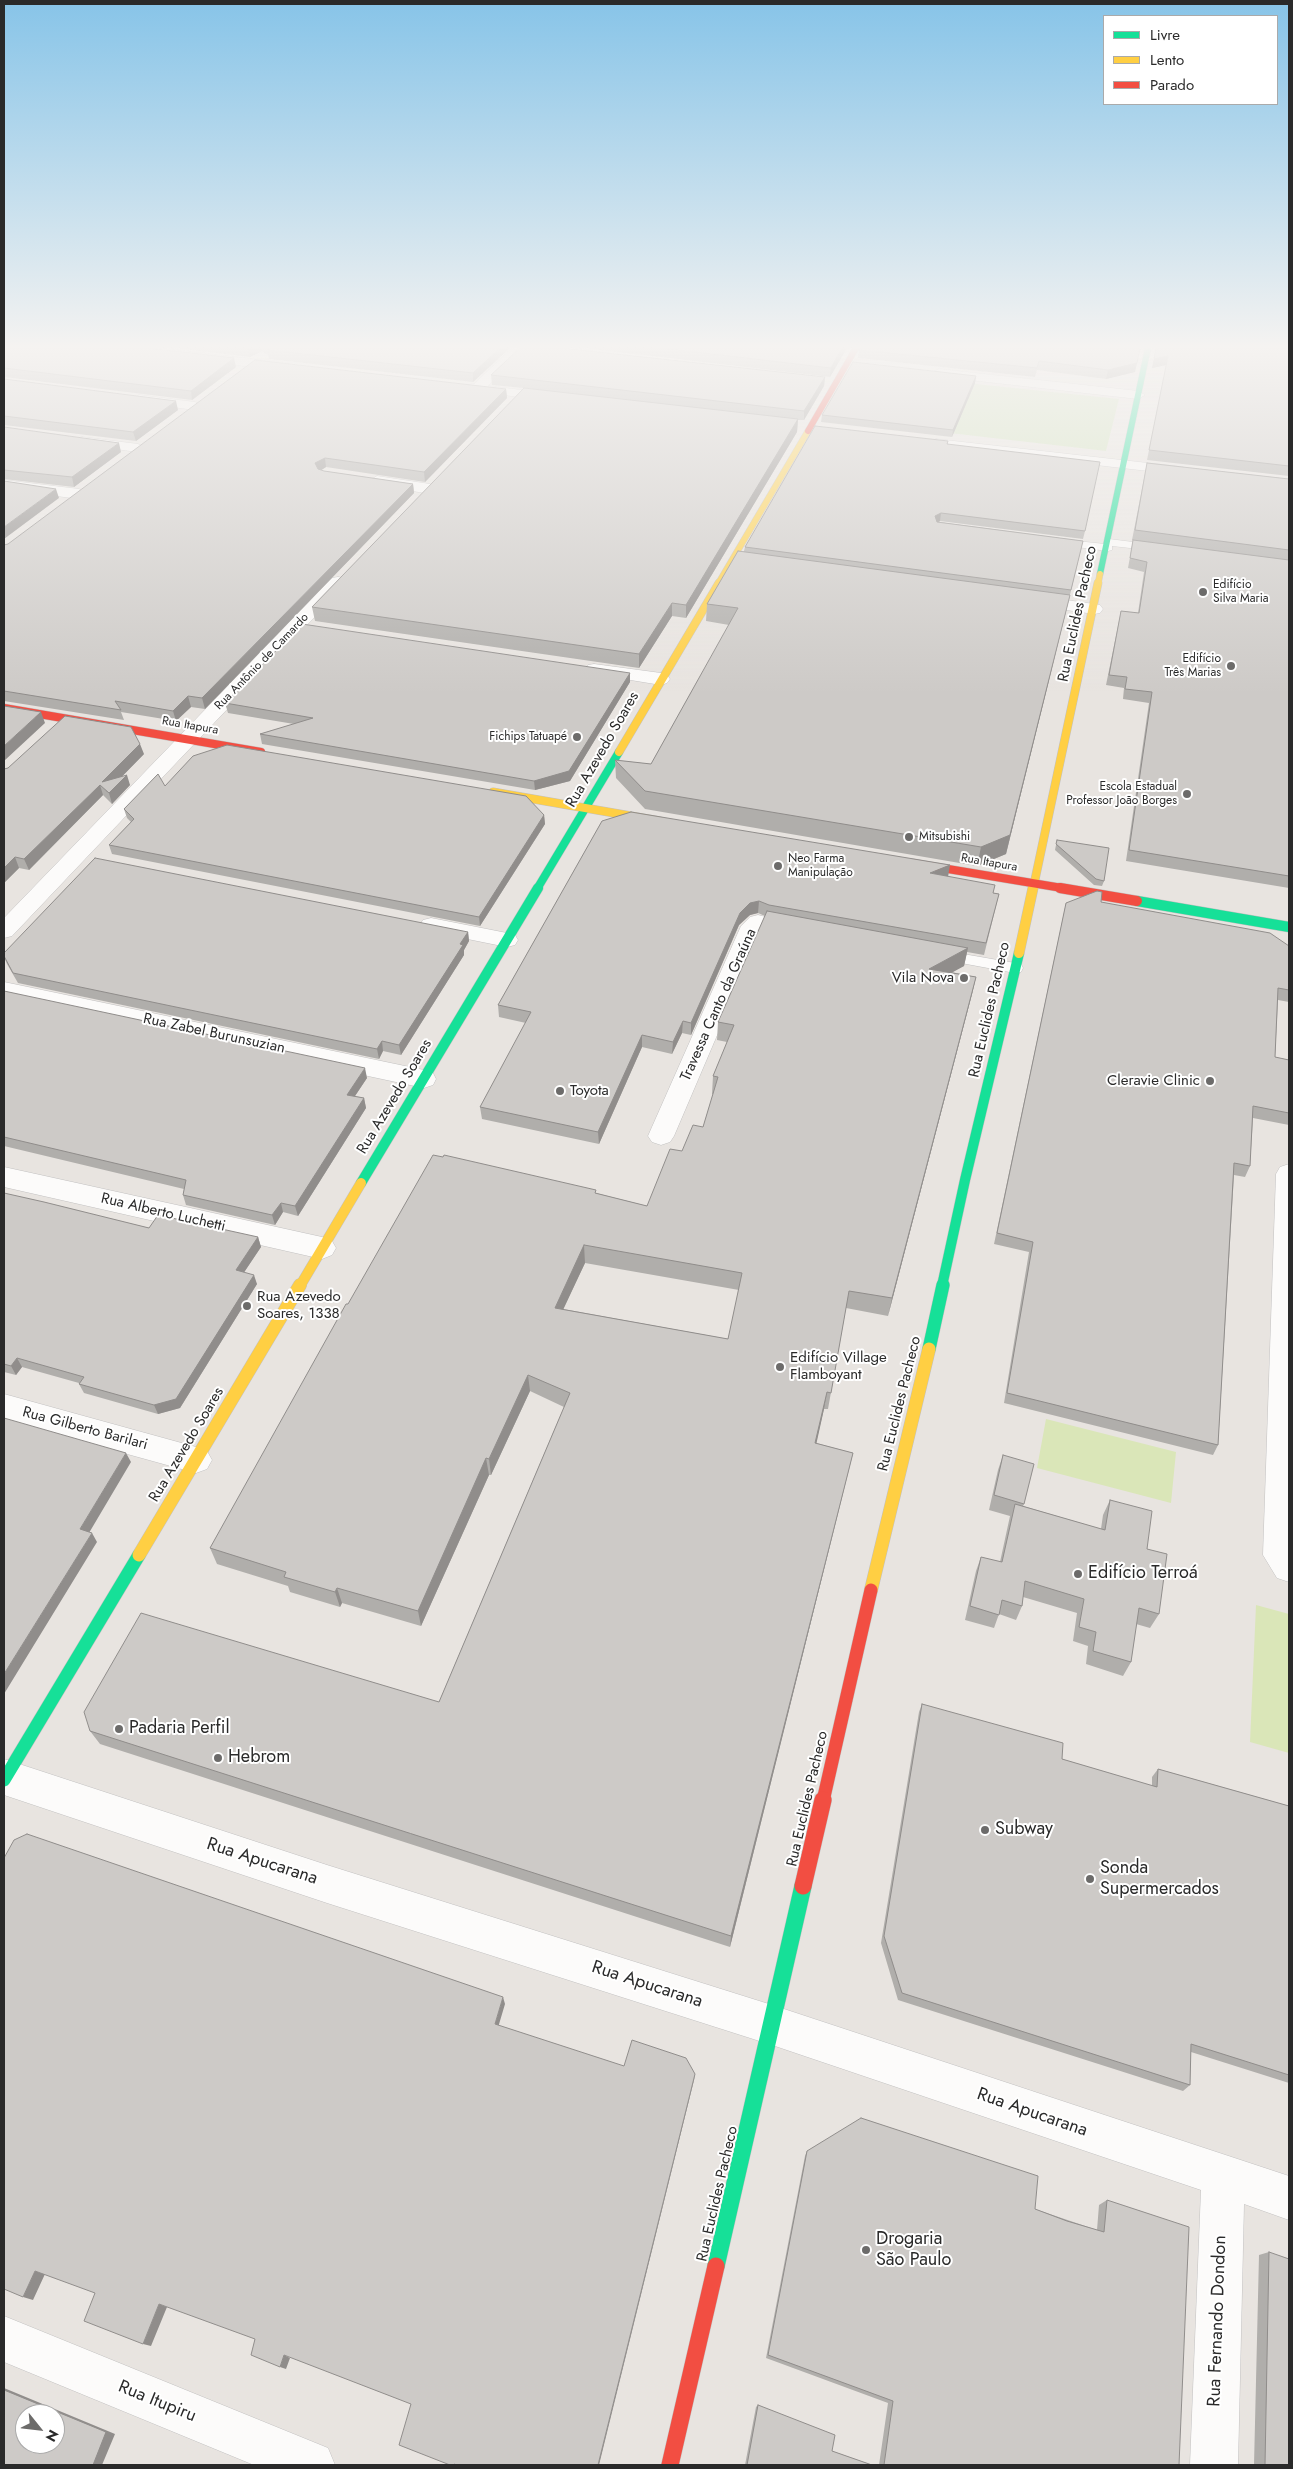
<!DOCTYPE html>
<html>
<head>
<meta charset="utf-8">
<style>
	body { margin:0 }
	#map { position:relative; width:1293px; height:2469px; overflow:hidden; background:#e8e4e0; font-family:Jost,sans-serif }
	canvas { display:block }
	.frame { position:absolute; inset:0; border:5px solid #2a2a2a; pointer-events:none }
	.legend { position:absolute; left:1103px; top:15px; width:175px; height:90px; box-sizing:border-box; background:#fff; border:1px solid #aaa; margin:0; padding:6px 9px; list-style:none; font-size:15px; color:#2a2a2a }
	.legend li { display:flex; align-items:center; gap:10px; height:25px }
	.legend b { width:25px; border:1px solid #aaa }
	.north { position:absolute; left:15px; top:2404px; width:50px; height:50px; box-sizing:border-box; background:#fff; border:1px solid #aaa; border-radius:50%; rotate:119deg; font-size:14px; font-weight:700; line-height:20px; text-align:center; color:#2a2a2a }
	.north::after { content:''; display:block; margin:auto; width:18px; height:22px; background:#6c6b6a; clip-path:polygon(50% 0,100% 100%,50% 72%,0 100%) }
</style>
</head>
<body>
<div id="map">
<canvas width="1293" height="2469"></canvas>
<div class="frame"></div>
<ul class="legend">
<li><b style="height:6px;background:#16e098"></b>Livre</li>
<li><b style="height:6px;background:#ffcf43"></b>Lento</li>
<li><b style="height:6px;background:#f24e42"></b>Parado</li>
</ul>
<div class="north">N</div>
</div>
<script>
const ctx = document.querySelector('canvas').getContext('2d');
ctx.lineJoin = 'round';
function fill(path, color) {
  ctx.fillStyle = color;
  ctx.fill(path, 'evenodd');
}
function shape(rows) {
  const path = new Path2D();
  for (const r of rows) {
    path.moveTo(r[0], r[1]);
    for (let i = 2; i < r.length; i += 2) path.lineTo(r[i], r[i + 1]);
  }
  return path;
}
function strokePath(path, color, width, dash) {
  ctx.strokeStyle = color;
  ctx.lineWidth = width;
  ctx.lineCap = dash ? 'butt' : 'round';
  ctx.setLineDash(dash || []);
  ctx.stroke(path);
}
function label(font, color, halo, rows, align = 'center') {
  ctx.font = font + ' Jost,sans-serif';
  ctx.lineWidth = 4;
  ctx.setLineDash([]);
  ctx.textBaseline = 'middle';
  ctx.strokeStyle = halo;
  ctx.fillStyle = color;
  for (const [text, x, y, turn = 0] of rows) {
    ctx.save();
    ctx.translate(x, y);
    ctx.rotate((+turn || 0) * Math.PI / 180);
    ctx.textAlign = isNaN(turn) ? turn : align;
    if (halo) ctx.strokeText(text, 0, 0);
    ctx.fillText(text, 0, 0);
    ctx.restore();
  }
}
const green = shape([
	[863,372,1119,399,1106,451,836,420]
]);
const pitch = shape([
	[1046,1419,1176,1452,1171,1503,1037,1468],
	[1256,1605,1289,1614,1289,1753,1250,1742]
]);
const lane = shape([
	[1057,539,1105,544,1104,542,1109,539,1157,545,1163,548,1157,551,1112,546,1112,550,1108,551,1053,544,1053,540,1057,539],
	[940,950,1015,963,1021,964,1023,968,1021,972,1015,973,934,958,932,955,940,950]
]);
const street = shape([
	[118,348,159,348,287,363,294,367,287,371,124,352,118,348],
	[512,348,526,348,488,386,555,394,560,395,562,398,560,401,464,391,462,388,464,385,474,384,512,348],
	[939,369,1138,391,1145,395,1138,399,934,376,932,373,939,369],
	[139,395,195,402,202,406,195,410,134,402,132,399,139,395],
	[82,437,138,444,145,448,138,452,77,444,75,441,77,438,82,437],
	[936,439,1183,467,1190,471,1183,475,931,446,929,443,936,439],
	[377,476,430,484,438,489,430,494,372,484,369,481,377,476],
	[4,480,79,489,87,494,79,499,4,489,4,480],
	[338,577,344,578,346,582,344,586,12,936,4,938,4,918,332,578,338,577],
	[1031,595,1094,604,1100,605,1103,609,1100,613,1094,614,1025,604,1022,600,1025,596,1031,595],
	[594,664,661,673,667,675,670,679,667,683,661,685,588,673,585,669,588,665,594,664],
	[758,915,766,917,769,922,762,930,674,1136,670,1142,661,1145,652,1142,648,1136,741,926,750,917,758,915],
	[431,918,507,933,515,935,518,940,515,945,507,947,423,930,420,925,423,920,431,918],
	[4,982,424,1070,433,1073,436,1079,433,1085,424,1088,4,998,4,982],
	[1289,1164,1289,1582,1277,1578,1263,1555,1276,1174,1280,1167,1289,1164],
	[4,1167,322,1237,332,1241,336,1248,332,1255,322,1259,4,1187,4,1167],
	[4,1394,196,1447,207,1451,212,1460,207,1469,196,1473,4,1420,4,1394],
	[4,1759,327,1865,772,2005,1289,2176,1289,2220,1244,2204,1238,2465,1190,2465,1201,2190,772,2045,327,1903,4,1795,4,1759],
	[4,2316,328,2448,335,2465,254,2465,4,2362,4,2316]
]);
const fastFar4 = shape([
	[1100,574,1148,348]
]);
const fastFar3 = shape([
	[537,889,619,752]
]);
const fastFar2 = shape([
	[1137,901,1289,927],
	[361,1183,538,888],
	[942,1286,965,1180,1019,953]
]);
const fastFar1 = shape([
	[929,1349,943,1285],
	[4,1780,139,1555]
]);
const fast = shape([
	[716,2266,803,1886]
]);
const slowFar3 = shape([
	[718,584,808,431],
	[1098,584,1100,574]
]);
const slowFar2 = shape([
	[619,752,719,583],
	[493,792,660,821],
	[1033,889,1098,583]
]);
const slowFar1 = shape([
	[1019,953,1033,888],
	[300,1286,361,1183]
]);
const slow = shape([
	[139,1555,300,1285],
	[871,1590,929,1349]
]);
const jamFar4 = shape([
	[808,431,856,348]
]);
const jamFar3 = shape([
	[4,708,261,752],
	[912,863,1068,889]
]);
const jamFar2 = shape([
	[1060,888,1137,901]
]);
const jamFar1 = shape([
	[823,1801,871,1590]
]);
const jam = shape([
	[803,1886,823,1800],
	[670,2465,716,2266]
]);
const wall = shape([
	[4,348,236,367,192,400,4,377],
	[176,348,510,348,473,382,269,359,268,355,262,351,250,357],
	[584,348,847,348,830,377],
	[1140,348,1135,372,1106,379,1037,370,1035,377,858,358,859,350],
	[1156,348,1289,348,1289,476,1147,460,1166,365,1152,368],
	[491,375,825,377,824,386,804,420,798,420,797,432,686,618,672,616,639,668,315,621,312,607,524,388,492,385],
	[976,376,975,383,952,437,821,422,822,415],
	[4,379,178,410,136,441,4,425],
	[506,389,507,398,425,482,326,467,321,470,324,471,413,484,414,493,205,709,191,707,176,721,121,712,124,720,4,701,4,545],
	[4,427,121,452,74,487,4,479],
	[948,441,948,444,1085,531,1083,539,940,521,939,522,1083,541,1069,599,1006,854,977,866,645,809,616,778,615,760,651,764,729,625,706,621,707,604,744,551,745,547],
	[1147,463,1289,479,1289,888,1126,861,1149,703,1123,699,1124,688,1106,685,1121,611,1138,613,1144,572,1128,568,1133,540,1159,544,1132,540],
	[630,673,630,682,570,781,535,790,262,744,260,734,294,724,228,713,225,703],
	[144,754,122,776,130,785,112,804,103,795,29,870,19,868,4,883,4,769],
	[165,786,544,815,545,824,480,926,112,854,109,845,131,822,127,818,124,809],
	[602,821,948,877,993,893,999,894,984,955,967,952,964,966,951,972,976,977,972,994,888,1316,846,1308,828,1409,824,1409,816,1443,853,1453,849,1469,730,1947,100,1744,90,1731,439,1702,564,1407,530,1391,491,1475,489,1475,421,1626,342,1603,340,1607,290,1592,288,1586,217,1564,210,1548,348,1304,596,1193,647,1206,682,1151,703,1127,713,1094,712,1094,713,1076,727,1042,717,1040,718,1022,765,916,758,913,750,915,739,925,691,1035,682,1033,672,1054,642,1047,599,1144,482,1119,480,1107,526,1023,499,1017,498,1005],
	[585,1263,739,1290,728,1339,563,1309],
	[1057,840,1104,881,1102,886,1094,885,1055,850],
	[1101,902,1289,946,1289,1002,1278,1000,1275,1057,1289,1060,1289,1125,1253,1118,1250,1166,1245,1177,1234,1175,1218,1445,1213,1455,1004,1403,1029,1252,994,1244,1066,903],
	[468,932,469,941,464,950,464,955,401,1055,383,1051,379,1059,18,983,7,964,4,957,4,953],
	[4,991,367,1078,355,1096,364,1098,366,1108,298,1216,283,1212,275,1225,186,1205,183,1195,184,1189,4,1146],
	[4,1193,149,1228,258,1237,261,1247,244,1272,257,1284,180,1408,158,1414,84,1393,79,1384,79,1383,22,1367,16,1375,4,1372],
	[1003,1455,1024,1504,1023,1506,1101,1529,1103,1515,1110,1500,1147,1549,1159,1614,1150,1628,1136,1624,1131,1662,1123,1676,1086,1664,1088,1646,1073,1641,1077,1613,1023,1597,1022,1606,1016,1620,999,1614,994,1628,965,1620,976,1571,981,1557,1000,1562,1010,1516,989,1510,998,1470],
	[922,1704,1062,1759,1152,1786,1152,1777,1158,1769,1289,1806,1289,2083,1191,2052,1190,2085,1183,2091,898,2000,881,1943,919,1712],
	[807,2151,1035,2209,1097,2230,1099,2205,1107,2200,1179,2465,879,2465,888,2403,766,2358,805,2156],
	[1269,2252,1289,2465,1254,2465,1259,2255],
	[758,2405,832,2451,872,2465,745,2465,756,2407]
]);
const shadedWall = shape([
	[248,348,261,348,262,351,250,357],
	[500,348,510,348,473,382,473,373],
	[842,348,847,348,830,377,831,368],
	[1168,356,1166,365,1152,368,1154,359],
	[234,358,236,367,192,400,191,391],
	[1137,363,1135,372,1106,379,1108,370],
	[976,376,975,383,952,437,953,430],
	[825,377,824,386,804,420,804,411],
	[506,389,507,398,425,482,424,472],
	[176,401,178,410,136,441,133,432],
	[798,419,797,432,686,618,686,605],
	[119,443,121,452,74,487,72,477],
	[325,458,326,467,317,473,315,463],
	[413,484,414,493,205,709,202,698],
	[56,489,59,498,4,539,4,527],
	[941,513,940,521,934,524,935,516],
	[1070,595,1006,854,977,866,981,847],
	[672,603,672,616,639,668,639,654],
	[630,673,630,682,570,781,535,790,534,781],
	[188,696,191,707,176,721,173,711],
	[41,712,45,723,4,761,4,746],
	[140,744,144,754,107,792,102,782],
	[127,775,130,785,112,804,109,793],
	[100,785,103,795,29,870,24,859],
	[544,815,545,824,480,926,479,917],
	[15,857,19,868,4,883,4,868],
	[950,865,948,877,930,873],
	[759,901,758,913,750,915,739,925,691,1035,691,1023,740,913,750,903],
	[468,932,469,941,464,950,464,955,401,1055,399,1045,460,944],
	[968,948,964,966,926,987,929,969],
	[976,977,972,994,888,1316,892,1298],
	[683,1021,682,1033,672,1054,673,1042],
	[642,1035,642,1047,599,1144,598,1132],
	[382,1041,383,1051,379,1059,377,1049],
	[365,1068,367,1078,349,1105,347,1095],
	[364,1098,366,1108,298,1216,295,1206],
	[281,1203,283,1212,275,1225,272,1215],
	[258,1237,261,1247,239,1280,236,1270],
	[584,1245,585,1263,556,1325,555,1308],
	[254,1275,257,1284,180,1408,158,1414,154,1405],
	[17,1358,22,1367,16,1375,11,1366],
	[528,1375,530,1391,491,1475,489,1459],
	[827,1392,824,1409,813,1459,815,1443],
	[126,1453,131,1462,86,1538,80,1529],
	[853,1453,849,1469,730,1947,731,1936],
	[486,1458,489,1475,421,1626,418,1611],
	[92,1533,97,1542,4,1694,4,1674],
	[337,1588,342,1603,340,1607,335,1592],
	[503,1997,505,2004,497,2031,495,2024],
	[695,2074,694,2080,599,2465,598,2465],
	[35,2271,45,2274,33,2300,23,2297],
	[159,2304,167,2307,151,2346,143,2344],
	[284,2355,290,2358,286,2369,280,2367],
	[4,2388,115,2434,102,2465,93,2465,4,2390]
]);
const building = shape([
	[4,348,147,348,234,358,191,391,4,368,4,348],
	[267,348,500,348,473,373,268,350,267,348],
	[520,348,561,348,825,377,804,411,491,375,520,348],
	[660,348,842,348,831,368,660,348],
	[860,348,1140,348,1137,363,1108,370,1039,361,1037,368,859,350,860,348],
	[1156,348,1289,348,1289,466,1149,450,1168,356,1154,359,1156,348],
	[255,360,506,389,424,472,325,458,315,463,318,469,324,471,413,484,202,698,188,696,173,711,115,701,121,710,4,691,4,545,8,544,255,360],
	[853,362,976,376,953,430,822,415,853,362],
	[4,379,176,401,133,432,4,416,4,379],
	[524,388,798,419,686,605,672,603,639,654,312,607,524,388],
	[815,426,948,441,947,444,1100,462,1085,531,941,513,935,516,937,522,1083,541,1071,590,745,547,815,426],
	[4,427,119,443,72,477,4,470,4,427],
	[1147,463,1289,479,1289,550,1135,530,1147,463],
	[4,481,56,489,4,527,4,481],
	[1133,540,1289,560,1289,876,1129,850,1152,692,1125,689,1127,677,1109,675,1121,611,1139,613,1147,562,1130,558,1133,540],
	[738,551,1070,595,1010,835,981,847,645,791,615,760,651,764,738,608,707,604,738,551],
	[302,624,630,673,569,771,534,781,260,734,313,718,225,703,302,624],
	[4,706,41,712,4,746,4,706],
	[65,716,131,727,140,744,102,782,127,775,109,793,100,785,24,859,15,857,4,868,4,769,8,768,65,716],
	[227,745,526,796,544,815,479,917,109,845,134,819,124,809,158,774,165,786,193,756,227,745],
	[631,812,950,865,930,873,995,885,993,893,999,894,986,943,769,905,759,901,750,903,740,913,691,1023,683,1021,673,1042,642,1035,598,1132,480,1107,531,1012,498,1005,602,821,631,812],
	[1057,840,1109,848,1104,881,1096,879,1056,844,1057,840],
	[95,858,468,932,460,944,463,945,399,1045,382,1041,377,1049,13,973,4,956,4,953,95,858],
	[1097,891,1102,892,1101,902,1270,933,1289,946,1289,990,1278,988,1275,1057,1289,1060,1289,1113,1253,1106,1250,1166,1234,1163,1218,1445,1007,1393,1033,1242,997,1233,1066,903,1097,891],
	[767,911,968,948,929,969,976,977,892,1298,849,1291,831,1393,827,1392,815,1443,853,1453,731,1936,90,1731,84,1712,141,1613,439,1702,570,1393,528,1375,489,1459,486,1458,418,1611,337,1588,335,1592,284,1577,286,1572,210,1548,346,1304,348,1304,433,1155,443,1157,444,1155,531,1175,596,1190,595,1193,647,1206,670,1149,682,1151,693,1125,703,1127,718,1077,713,1076,734,1025,718,1022,767,911],
	[584,1245,742,1273,728,1339,555,1308,584,1245],
	[4,991,365,1068,347,1095,364,1098,295,1206,281,1203,272,1215,183,1195,186,1180,4,1137,4,991],
	[4,1193,44,1202,149,1228,158,1215,258,1237,236,1270,254,1275,176,1399,154,1405,79,1384,84,1377,17,1358,11,1366,4,1364,4,1193],
	[4,1418,126,1453,80,1529,92,1533,4,1674,4,1418],
	[1003,1455,1034,1464,1024,1504,994,1495,1003,1455],
	[1110,1500,1152,1511,1147,1549,1167,1554,1159,1614,1139,1608,1131,1662,1093,1651,1096,1632,1079,1627,1084,1599,1025,1581,1022,1606,1002,1600,999,1615,970,1606,981,1557,1002,1562,1015,1504,1105,1530,1110,1500],
	[922,1704,1063,1743,1062,1759,1157,1787,1158,1769,1289,1806,1289,2075,1191,2044,1190,2085,902,1993,884,1936,922,1704],
	[27,1834,503,1997,495,2024,624,2066,632,2040,686,2058,695,2074,598,2465,456,2465,454,2464,453,2465,450,2465,399,2445,411,2404,284,2355,280,2367,251,2355,255,2339,159,2304,143,2344,84,2321,95,2293,35,2271,23,2297,4,2289,4,1858,14,1840,27,1834],
	[861,2118,1038,2176,1035,2209,1067,2221,1104,2232,1107,2200,1189,2227,1179,2465,884,2465,893,2401,768,2355,807,2151,861,2118],
	[1269,2252,1289,2259,1289,2465,1265,2465,1269,2252],
	[4,2390,106,2432,93,2465,4,2465,4,2390],
	[25,2414,55,2414,55,2444,25,2444,25,2414],
	[758,2405,835,2435,832,2451,872,2465,747,2465,758,2405]
]);
const markers = [
	[1203,592,5,"#6c6b6a"],
	[1231,666,5,"#6c6b6a"],
	[577,737,5,"#6c6b6a"],
	[1187,794,5,"#6c6b6a"],
	[909,837,5,"#6c6b6a"],
	[778,866,5,"#6c6b6a"],
	[964,978,5,"#6c6b6a"],
	[1210,1081,5,"#6c6b6a"],
	[560,1091,5,"#6c6b6a"],
	[247,1306,5,"#6c6b6a"],
	[780,1367,5,"#6c6b6a"],
	[1078,1574,5,"#6c6b6a"],
	[119,1729,5,"#6c6b6a"],
	[218,1758,5,"#6c6b6a"],
	[985,1830,5,"#6c6b6a"],
	[1090,1879,5,"#6c6b6a"],
	[866,2250,5,"#6c6b6a"]
];
const farPoinames = [
	["Edifício",1213,585],
	["Silva Maria",1213,599],
	["Edifício",1221,659,"right"],
	["Três Marias",1221,673,"right"],
	["Fichips Tatuapé",567,737,"right"],
	["Escola Estadual",1177,787,"right"],
	["Professor João Borges",1177,801,"right"],
	["Mitsubishi",919,837],
	["Neo Farma",788,859],
	["Manipulação",788,873]
];
const farStreetnames = [
	["Rua Antônio de Camardo",262,662,-46],
	["Rua Itapura",190,726,10],
	["Rua Itapura",989,863,10]
];
const streetNames = [
	["Rua Euclides Pacheco",1078,614,-78],
	["Rua Azevedo Soares",603,750,-60],
	["Travessa Canto da Graúna",719,1005,-66],
	["Rua Euclides Pacheco",990,1010,-77],
	["Rua Zabel Burunsuzian",214,1034,12],
	["Rua Azevedo Soares",395,1097,-59],
	["Rua Alberto Luchetti",163,1213,13],
	["Rua Euclides Pacheco",900,1404,-76],
	["Rua Gilberto Barilari",85,1429,15],
	["Rua Azevedo Soares",187,1445,-59],
	["Rua Euclides Pacheco",808,1799,-77],
	["Rua Euclides Pacheco",718,2194,-77]
];
const poiNames = [
	["Vila Nova",954,978,"right"],
	["Cleravie Clinic",1200,1081,"right"],
	["Toyota",570,1091],
	["Rua Azevedo",257,1297],
	["Soares, 1338",257,1314],
	["Edifício Village",790,1358],
	["Flamboyant",790,1375]
];
const nearPoinames = [
	["Edifício Terroá",1088,1574],
	["Padaria Perfil",129,1729],
	["Hebrom",228,1758],
	["Subway",995,1830],
	["Sonda",1100,1869],
	["Supermercados",1100,1890],
	["Drogaria",876,2240],
	["São Paulo",876,2261]
];
const nearStreetnames = [
	["Rua Apucarana",262,1862,18],
	["Rua Apucarana",647,1985,18],
	["Rua Apucarana",1032,2113,19],
	["Rua Fernando Dondon",1218,2321,-88],
	["Rua Itupiru",157,2402,22]
];
fill(green, '#cfe2ba');
fill(pitch, '#dae6b8');
strokePath(lane, '#c2c1c1', 1);
strokePath(street, '#c2c1c1', 1);
strokePath(fastFar4, '#c2c1c1', 7);
strokePath(fastFar3, '#c2c1c1', 9);
strokePath(fastFar2, '#c2c1c1', 11);
strokePath(fastFar1, '#c2c1c1', 14);
strokePath(fast, '#c2c1c1', 18);
strokePath(slowFar3, '#c2c1c1', 7);
strokePath(slowFar2, '#c2c1c1', 9);
strokePath(slowFar1, '#c2c1c1', 11);
strokePath(slow, '#c2c1c1', 14);
strokePath(jamFar4, '#c2c1c1', 7);
strokePath(jamFar3, '#c2c1c1', 9);
strokePath(jamFar2, '#c2c1c1', 11);
strokePath(jamFar1, '#c2c1c1', 14);
strokePath(jam, '#c2c1c1', 18);
fill(lane, '#fcfbfa');
fill(street, '#fcfbfa');
strokePath(fastFar4, '#16e098', 6);
strokePath(fastFar3, '#16e098', 8);
strokePath(fastFar2, '#16e098', 10);
strokePath(fastFar1, '#16e098', 13);
strokePath(fast, '#16e098', 17);
strokePath(slowFar3, '#ffcf43', 6);
strokePath(slowFar2, '#ffcf43', 8);
strokePath(slowFar1, '#ffcf43', 10);
strokePath(slow, '#ffcf43', 13);
strokePath(jamFar4, '#f24e42', 6);
strokePath(jamFar3, '#f24e42', 8);
strokePath(jamFar2, '#f24e42', 10);
strokePath(jamFar1, '#f24e42', 13);
strokePath(jam, '#f24e42', 17);
fill(wall, '#b0aeab');
fill(shadedWall, '#908d8b');
fill(building, '#cdcac7');
strokePath(building, '#908d8b', 1);
const sky = ctx.createLinearGradient(0, 0, 0, 694);
sky.addColorStop(0, '#87c4e8');
sky.addColorStop(0.5, '#f5f3f1');
sky.addColorStop(1, '#f5f3f100');
ctx.fillStyle = sky;
ctx.fillRect(0, 0, 1293, 694);
for (const [x, y, r, color] of markers) {
  const dot = new Path2D();
  dot.arc(x, y, r, 0, 2 * Math.PI);
  ctx.fillStyle = color;
  ctx.fill(dot);
  strokePath(dot, '#fff', 2);
}
label('12px', '#2a2a2a', '#fff', farPoinames, 'left');
label('12px', '#2a2a2a', '#fff', farStreetnames);
label('15px', '#2a2a2a', '#fff', streetNames);
label('15px', '#2a2a2a', '#fff', poiNames, 'left');
label('18px', '#2a2a2a', '#fff', nearPoinames, 'left');
label('18px', '#2a2a2a', '#fff', nearStreetnames);
</script>
</body>
</html>
